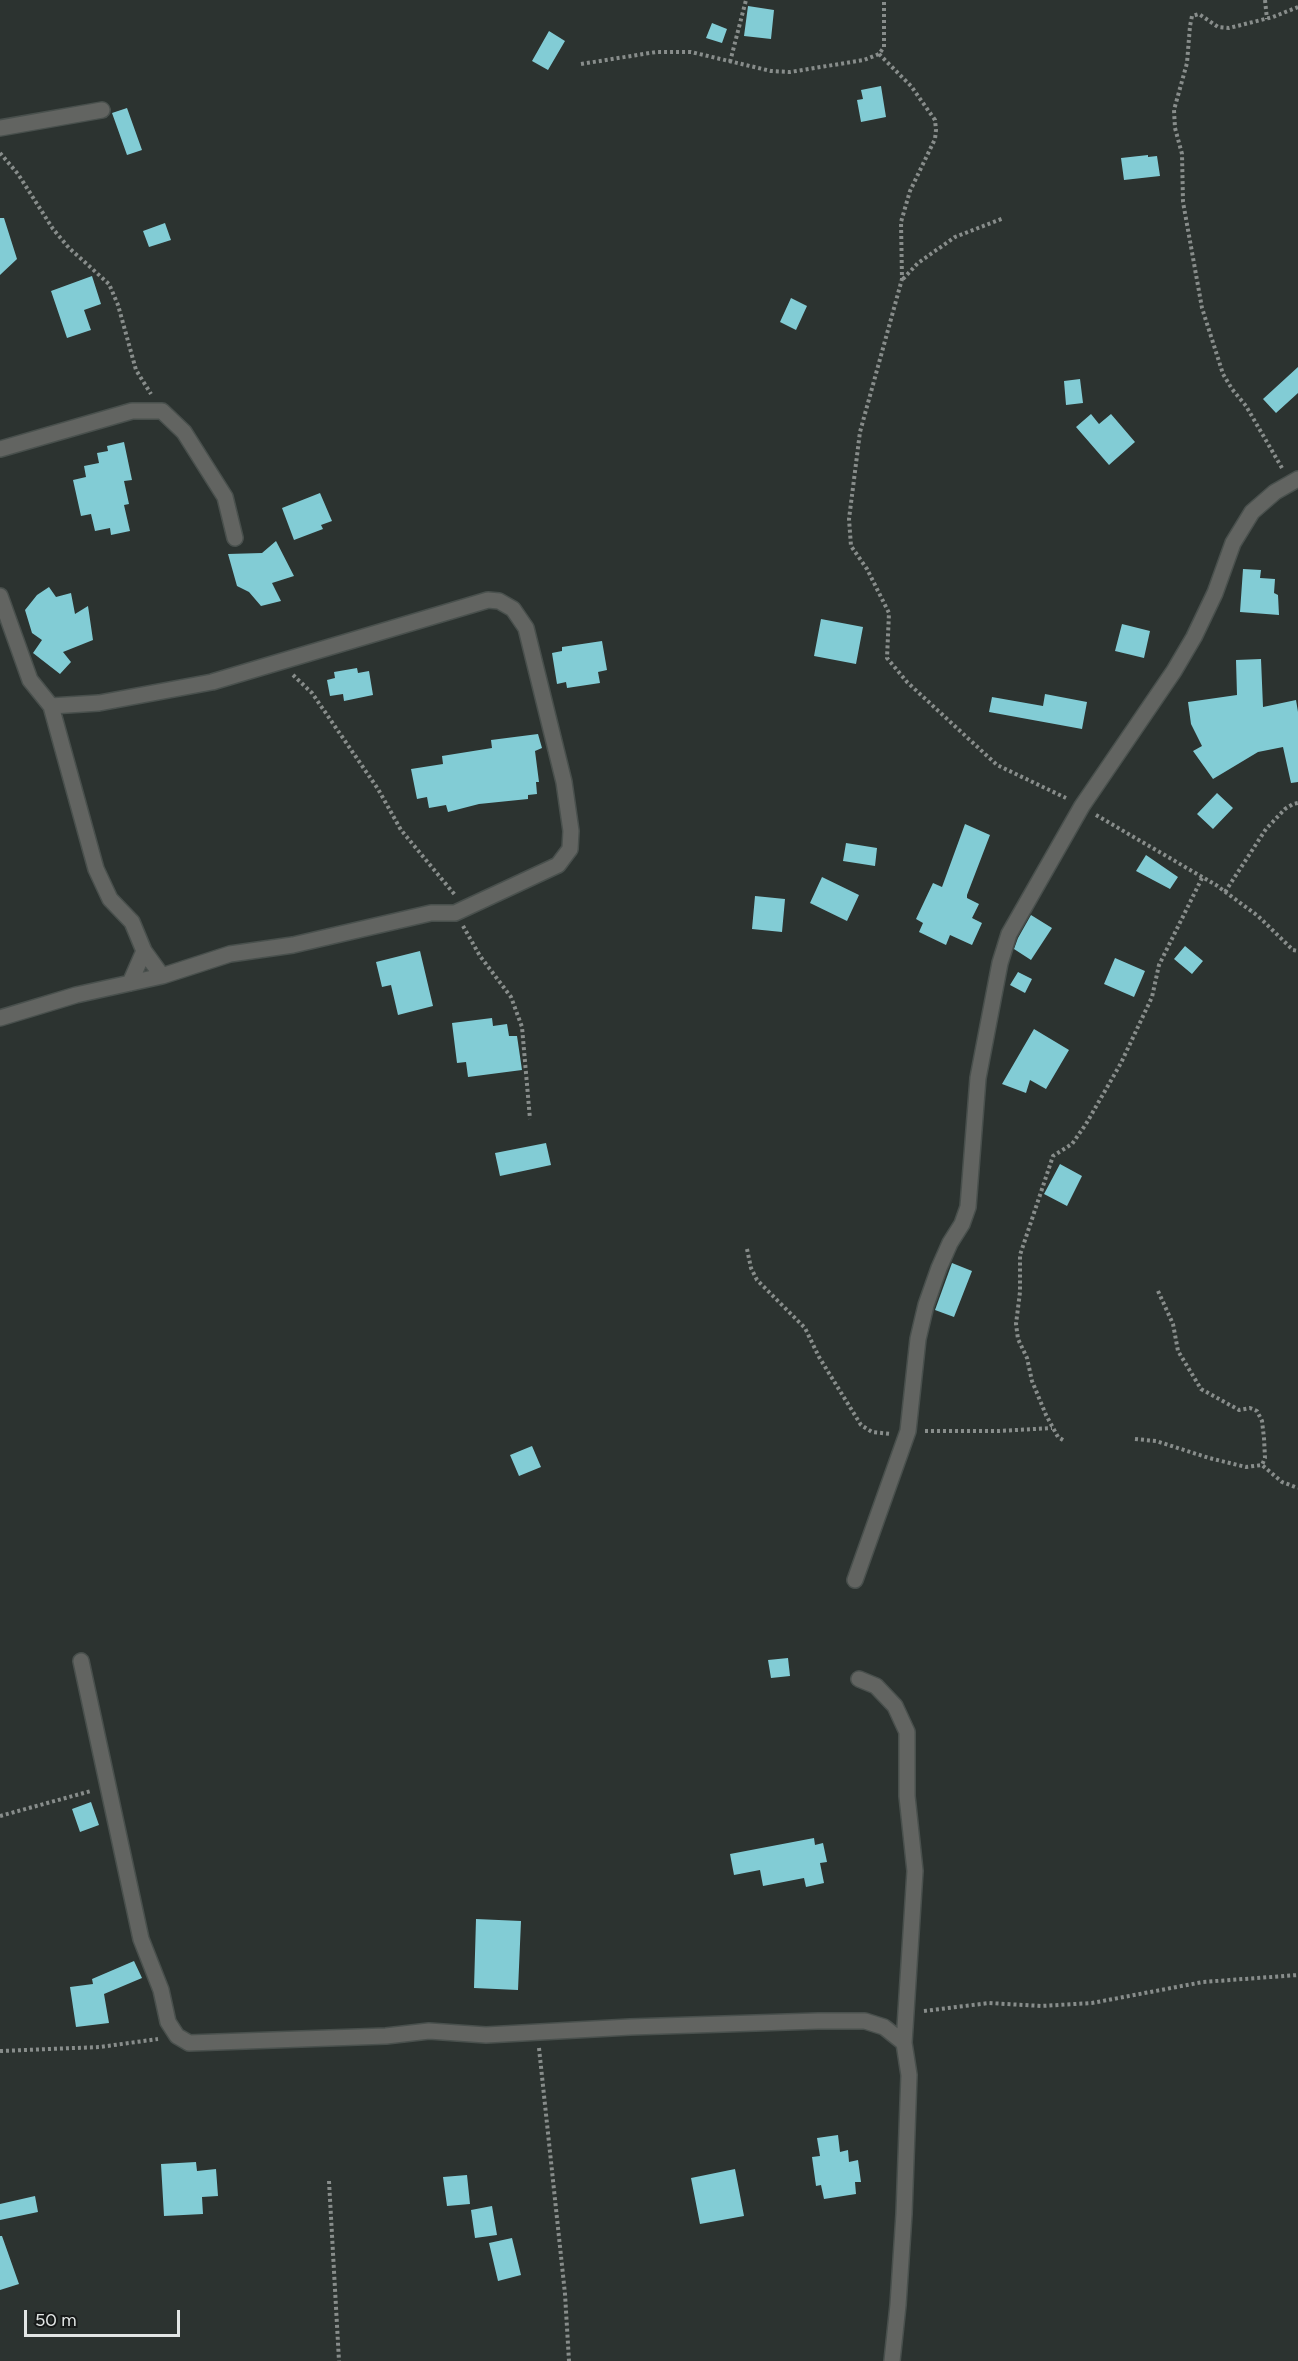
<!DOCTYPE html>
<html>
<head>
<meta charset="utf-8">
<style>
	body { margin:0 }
	#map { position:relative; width:1298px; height:2361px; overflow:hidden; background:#2c3330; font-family:Figtree,sans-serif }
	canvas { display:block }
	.scale { position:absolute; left:24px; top:2310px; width:156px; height:27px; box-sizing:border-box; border:3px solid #e2e6e5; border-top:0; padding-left:8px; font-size:18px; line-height:21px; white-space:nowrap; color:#e2e6e5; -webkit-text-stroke:4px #171a19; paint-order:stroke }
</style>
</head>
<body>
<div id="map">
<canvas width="1298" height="2361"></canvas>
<div class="scale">50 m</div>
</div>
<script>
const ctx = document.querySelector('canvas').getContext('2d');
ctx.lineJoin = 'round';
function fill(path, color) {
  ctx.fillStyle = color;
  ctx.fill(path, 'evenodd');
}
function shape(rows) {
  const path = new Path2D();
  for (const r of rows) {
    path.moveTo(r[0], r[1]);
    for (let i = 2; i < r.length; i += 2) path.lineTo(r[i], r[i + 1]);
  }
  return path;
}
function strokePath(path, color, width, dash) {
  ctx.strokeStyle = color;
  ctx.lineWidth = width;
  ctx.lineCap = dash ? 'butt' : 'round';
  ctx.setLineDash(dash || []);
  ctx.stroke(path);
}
const building = shape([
	[748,6,774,10,771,39,744,36],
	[712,23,727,29,722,43,706,38],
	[549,31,565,41,548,70,532,61],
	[881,86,886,117,861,122,857,100,863,99,861,90],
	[127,108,142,150,127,155,112,113],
	[1148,155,1148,157,1157,156,1160,176,1124,180,1121,158],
	[0,218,4,218,17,259,0,275],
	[165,223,171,240,149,247,143,231],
	[92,276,101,304,84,310,91,330,67,338,51,291],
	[791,298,807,306,796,330,780,322],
	[1298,367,1298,393,1276,413,1263,399],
	[1080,379,1083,403,1066,405,1064,381],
	[1091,414,1099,424,1111,414,1135,442,1109,465,1076,427],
	[124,442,132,480,124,481,129,504,124,505,130,531,111,535,110,528,95,531,91,514,81,516,73,480,86,477,84,466,99,463,97,453,108,451,107,446],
	[320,493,332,521,321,525,323,529,294,540,282,508],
	[276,541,294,576,272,583,281,601,261,606,249,592,237,586,228,554,262,553],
	[1243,569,1261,570,1260,578,1275,579,1274,593,1278,595,1279,615,1240,612],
	[49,587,56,597,71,593,75,614,88,606,93,640,63,652,71,662,60,674,33,653,42,640,32,633,25,610,37,595],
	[821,619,863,627,856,664,814,656],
	[1122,624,1150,631,1144,658,1115,651],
	[602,641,607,670,598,672,600,683,567,688,566,682,557,684,552,653,562,651,562,647],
	[1261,659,1263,707,1296,700,1298,712,1298,782,1291,783,1283,747,1258,752,1213,779,1193,751,1202,746,1191,724,1188,702,1237,695,1236,660],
	[357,668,358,673,369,671,373,695,344,701,343,694,330,696,327,680,335,678,334,672],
	[1045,694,1087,702,1082,729,989,712,992,697,1043,706],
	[538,734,542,748,535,751,539,782,536,782,537,794,528,795,528,799,479,804,448,812,446,805,429,808,427,797,417,799,411,769,443,764,442,756,492,748,491,740],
	[1217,793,1233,808,1213,829,1197,814],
	[965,824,990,835,967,895,967,898,979,904,972,918,982,923,972,945,950,935,946,945,919,932,923,923,916,919,933,883,942,887],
	[846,843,877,848,875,866,843,861],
	[1146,855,1178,877,1170,889,1136,871],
	[822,877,859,895,847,921,810,903],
	[755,896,785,899,782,932,752,929],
	[1031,915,1052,928,1031,960,1014,949,1018,938],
	[1185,946,1203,961,1192,974,1174,959],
	[420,951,433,1006,398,1015,391,985,382,987,376,962],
	[1115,958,1145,971,1134,997,1104,984],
	[1018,972,1032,979,1025,993,1010,985],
	[492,1018,493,1026,507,1024,509,1036,517,1036,522,1070,468,1077,466,1062,457,1063,452,1023],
	[1034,1029,1069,1050,1046,1089,1030,1080,1026,1093,1002,1084],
	[546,1143,551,1165,500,1176,495,1153],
	[1060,1164,1082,1176,1067,1206,1044,1194],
	[952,1263,972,1271,954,1317,935,1310],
	[532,1446,541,1467,519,1476,510,1455],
	[788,1658,790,1676,771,1678,768,1660],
	[91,1802,99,1825,80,1832,72,1809],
	[814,1838,815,1845,823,1843,827,1862,820,1863,824,1883,806,1887,804,1878,763,1886,760,1870,734,1875,730,1854],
	[476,1919,521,1921,518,1990,474,1988],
	[134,1961,142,1978,104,1994,109,2023,76,2027,70,1987,93,1984,92,1979],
	[838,2135,840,2152,848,2150,849,2162,858,2160,861,2182,855,2182,856,2194,824,2199,821,2185,816,2186,812,2157,820,2156,817,2138],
	[196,2162,197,2171,216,2169,218,2196,202,2197,203,2214,164,2216,161,2164],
	[735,2169,744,2216,700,2224,691,2178],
	[467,2175,470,2204,447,2206,443,2177],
	[35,2196,38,2212,0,2220,0,2204],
	[492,2206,497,2235,475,2238,471,2210],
	[0,2236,2,2236,19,2284,0,2290],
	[512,2238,521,2275,498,2281,489,2243]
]);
const path = shape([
	[1265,0,1267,19],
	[879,54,911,86,935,120,936,130,935,139,910,191,901,222,902,279,860,432,849,519,851,546,867,569,889,613,887,658,907,682,997,765,1066,798],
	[730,62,746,0],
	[581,64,656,52,691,52,771,71,790,72,864,60,879,54,884,47,884,0],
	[0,153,18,174,53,229,69,248,109,284,118,305,136,370,151,394],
	[903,279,918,263,955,237,1004,218],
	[1282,468,1246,406,1232,389,1223,374,1202,308,1183,202,1182,154,1175,128,1174,110,1187,63,1190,26,1192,16,1199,14,1218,27,1229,28,1273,17,1298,7],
	[293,675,312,693,378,789,401,830,455,895],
	[1096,815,1216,885,1258,916,1293,950,1298,951],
	[1225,892,1266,829,1285,809,1293,804,1298,803],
	[463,926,480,956,511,997,522,1027,530,1119],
	[747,1249,751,1268,757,1280,805,1328,819,1357,861,1425,872,1432,891,1434],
	[1158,1291,1173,1324,1178,1351,1201,1389,1239,1410,1250,1408,1257,1411,1262,1421,1264,1438,1265,1458,1262,1465],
	[925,1431,999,1431,1052,1428],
	[1135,1439,1156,1441,1209,1458,1246,1467,1262,1465,1282,1482,1298,1488],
	[1063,1440,1058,1437,1046,1415,1032,1381,1027,1358,1018,1339,1016,1324,1020,1292,1020,1255,1053,1156,1072,1144,1086,1124,1121,1063,1152,997,1159,965,1202,878],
	[0,1816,91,1791],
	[924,2011,989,2003,1041,2006,1092,2003,1203,1982,1298,1975],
	[539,2048,565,2294,569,2361],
	[0,2051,100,2047,158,2039],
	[329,2181,339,2361]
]);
const minor = shape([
	[0,128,102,110],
	[0,449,132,411,162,411,184,432,225,497,235,538],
	[0,596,30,680,51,706,96,869,110,899,132,922,144,951,162,976],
	[130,983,144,951],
	[0,1018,76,995,162,976,230,954,293,945,431,913,455,913,558,865,570,849,571,831,564,782,526,628,513,609,499,601,488,600,212,682,99,703,51,706],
	[855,1580,908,1431,918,1339,926,1305,939,1268,950,1243,962,1224,968,1207,978,1078,1000,963,1009,934,1082,806,1174,671,1194,637,1215,593,1233,543,1252,512,1275,492,1298,479],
	[81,1661,141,1939,161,1990,168,2022,177,2036,189,2043,386,2036,429,2031,486,2035,630,2027,818,2021,865,2021,884,2027,904,2043,909,2075,904,2214,898,2305,892,2361],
	[859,1679,876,1686,895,1706,907,1732,907,1796,915,1871,904,2043]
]);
fill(building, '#82ccd5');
strokePath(minor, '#49504d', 18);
strokePath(path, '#888d8b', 4, [3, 3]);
strokePath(minor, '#626461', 15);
</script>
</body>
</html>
